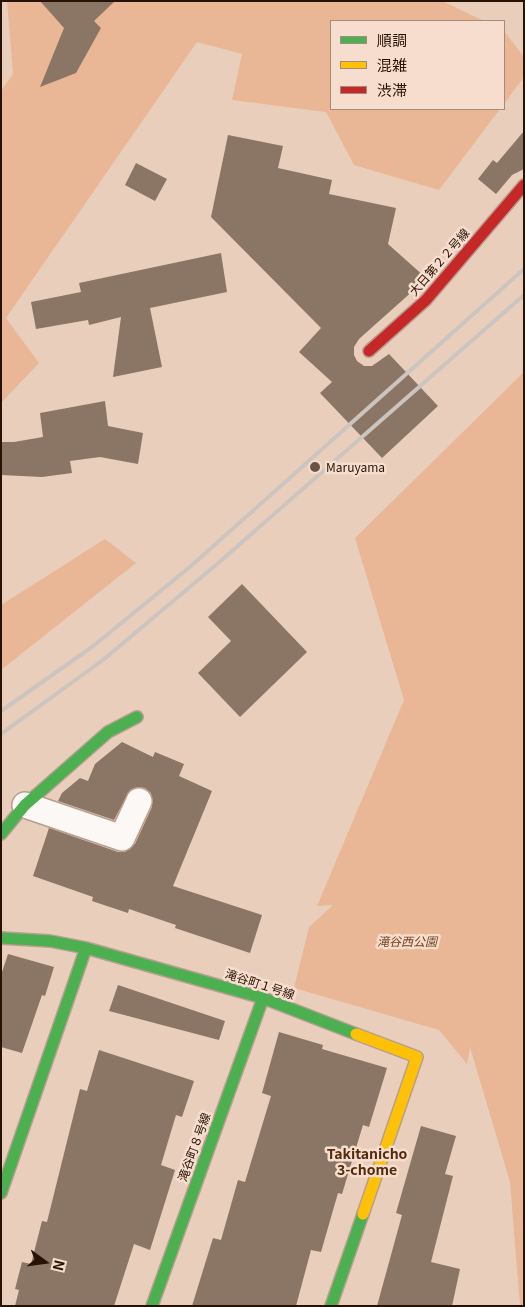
<!DOCTYPE html>
<html>
<head>
<meta charset="utf-8">
<style>
	body { margin:0 }
	#map { position:relative; width:525px; height:1307px; overflow:hidden; background:#e9cebc; font-family:Georgia,"Noto Sans JP",serif }
	canvas { display:block }
	.frame { position:absolute; inset:0; border:2px solid #271203; pointer-events:none }
	.legend { position:absolute; left:330px; top:20px; width:175px; height:90px; box-sizing:border-box; background:#f6ddcd; border:1px solid #a38c7c; margin:0; padding:6px 9px; list-style:none; font-size:15px; color:#271203 }
	.legend li { display:flex; align-items:center; gap:10px; height:25px }
	.legend b { width:25px; border:1px solid #a38c7c }
	.north { position:absolute; left:20px; top:1237px; width:50px; height:50px; -webkit-text-stroke:4px #f6ddcd; paint-order:stroke; rotate:104deg; font-size:14px; font-weight:700; line-height:20px; text-align:center; color:#271203 }
	.north::after { content:''; display:block; margin:auto; width:18px; height:22px; background:#271203; clip-path:polygon(50% 0,100% 100%,50% 72%,0 100%) }
</style>
</head>
<body>
<div id="map">
<canvas width="525" height="1307"></canvas>
<div class="frame"></div>
<ul class="legend">
<li><b style="height:6px;background:#4caf50"></b>順調</li>
<li><b style="height:6px;background:#ffc107"></b>混雑</li>
<li><b style="height:6px;background:#c62828"></b>渋滞</li>
</ul>
<div class="north">N</div>
</div>
<script>
const ctx = document.querySelector('canvas').getContext('2d');
ctx.lineJoin = 'round';
function fill(path, color) {
  ctx.fillStyle = color;
  ctx.fill(path, 'evenodd');
}
function shape(rows) {
  const path = new Path2D();
  for (const r of rows) {
    path.moveTo(r[0], r[1]);
    for (let i = 2; i < r.length; i += 2) path.lineTo(r[i], r[i + 1]);
  }
  return path;
}
function strokePath(path, color, width, dash) {
  ctx.strokeStyle = color;
  ctx.lineWidth = width;
  ctx.lineCap = dash ? 'butt' : 'round';
  ctx.setLineDash(dash || []);
  ctx.stroke(path);
}
function label(font, color, halo, rows, align = 'center') {
  ctx.font = font + ' Georgia,"Noto Sans JP",serif';
  ctx.lineWidth = 5;
  ctx.setLineDash([]);
  ctx.textBaseline = 'middle';
  ctx.strokeStyle = halo;
  ctx.fillStyle = color;
  for (const [text, x, y, turn = 0] of rows) {
    ctx.save();
    ctx.translate(x, y);
    ctx.rotate((+turn || 0) * Math.PI / 180);
    ctx.textAlign = isNaN(turn) ? turn : align;
    if (halo) ctx.strokeText(text, 0, 0);
    ctx.fillText(text, 0, 0);
    ctx.restore();
  }
}
const green = shape([
	[7,1,442,1,484,21,331,21,331,109,500,109,439,190,354,165,326,112,232,100,242,54,197,42,6,318,39,363,1,403,1,91,13,74],
	[504,31,524,57,524,77,504,104],
	[524,372,524,1306,520,1306,510,1182,470,1047,467,1064,439,1030,294,988,309,927,333,905,317,906,404,700,355,538],
	[105,539,136,563,1,670,1,605]
]);
const building = shape([
	[40,1,115,1,94,21,101,28,76,73,40,87,64,28],
	[524,131,524,169,512,175,496,194,478,179,493,160,497,163],
	[228,135,283,146,278,168,332,180,329,194,396,208,388,244,425,277,415,289,359,339,354,347,354,355,357,361,364,366,372,366,389,354,438,406,382,458,320,393,332,382,299,352,321,328,211,217],
	[136,163,167,179,155,201,125,185],
	[221,253,227,292,150,308,162,367,113,377,121,317,89,325,88,320,36,329,31,302,81,292,79,283],
	[105,401,108,426,143,433,138,464,100,457,70,461,72,473,42,477,1,475,1,442,14,442,43,437,40,413],
	[242,584,307,652,240,717,198,673,231,641,208,617],
	[122,742,153,757,155,752,184,764,179,776,212,791,173,886,262,915,250,953,175,928,176,925,129,909,128,913,92,901,93,897,33,876,49,828,118,852,125,852,135,844,152,807,151,793,145,788,138,787,130,790,114,820,58,801,62,793,80,778,88,781,95,764],
	[8,954,54,967,45,996,42,995,22,1053,1,1047,1,975],
	[118,985,225,1021,219,1040,109,1011],
	[279,1032,323,1045,322,1049,387,1068,369,1127,363,1125,342,1194,338,1193,321,1252,311,1250,296,1306,192,1306,213,1238,221,1240,238,1180,245,1182,271,1096,262,1093],
	[99,1050,194,1081,182,1117,176,1115,161,1165,175,1170,150,1250,134,1244,114,1306,15,1306,19,1290,15,1289,22,1262,31,1264,42,1221,47,1222,80,1089,87,1091],
	[421,1126,456,1136,445,1174,453,1176,431,1262,460,1269,452,1306,377,1306,402,1215,396,1213]
]);
const street = shape([
	[25,805,122,838,139,801]
]);
const fast = shape([
	[1,834,25,805,108,732,137,717],
	[1,938,50,941,86,948,263,998,356,1034],
	[1,1193,86,948],
	[152,1306,263,998],
	[331,1306,363,1214]
]);
const slow = shape([
	[356,1034,417,1057,363,1214]
]);
const jam = shape([
	[369,351,426,300,524,185]
]);
const rail = shape([
	[1,711,92,647,191,566,524,269],
	[1,734,103,660,216,565,524,295]
]);
const markers = [
	[315,467,6,"#6b5444"]
];
const streetNames = [
	["大日第２２号線",439,262,-49],
	["滝谷町１号線",260,984,18],
	["滝谷町８号線",194,1147,-70]
];
const poiNames = [
	["Maruyama",326,467]
];
const parkNames = [
	["滝谷西公園",407,941]
];
const neighbourhoodNames = [
	["Takitanicho",367,1154],
	["3-chome",367,1170]
];
fill(green, '#e9b796');
fill(building, '#8b7565');
strokePath(street, '#b69f8f', 28);
strokePath(fast, '#b69f8f', 14);
strokePath(slow, '#b69f8f', 14);
strokePath(jam, '#b69f8f', 14);
strokePath(street, '#fcf8f5', 25);
strokePath(fast, '#4caf50', 11);
strokePath(slow, '#ffc107', 11);
strokePath(jam, '#c62828', 11);
strokePath(rail, '#ccc4be', 4);
for (const [x, y, r, color] of markers) {
  const dot = new Path2D();
  dot.arc(x, y, r, 0, 2 * Math.PI);
  ctx.fillStyle = color;
  ctx.fill(dot);
  strokePath(dot, '#f6ddcd', 2);
}
label('12px', '#271203', '#f6ddcd', streetNames);
label('12px', '#271203', '#f6ddcd', poiNames, 'left');
label('italic 12px', '#764520', '#f6ddcd', parkNames);
label('bold 14px', '#512b0d', '#f6ddcd', neighbourhoodNames);
</script>
</body>
</html>
